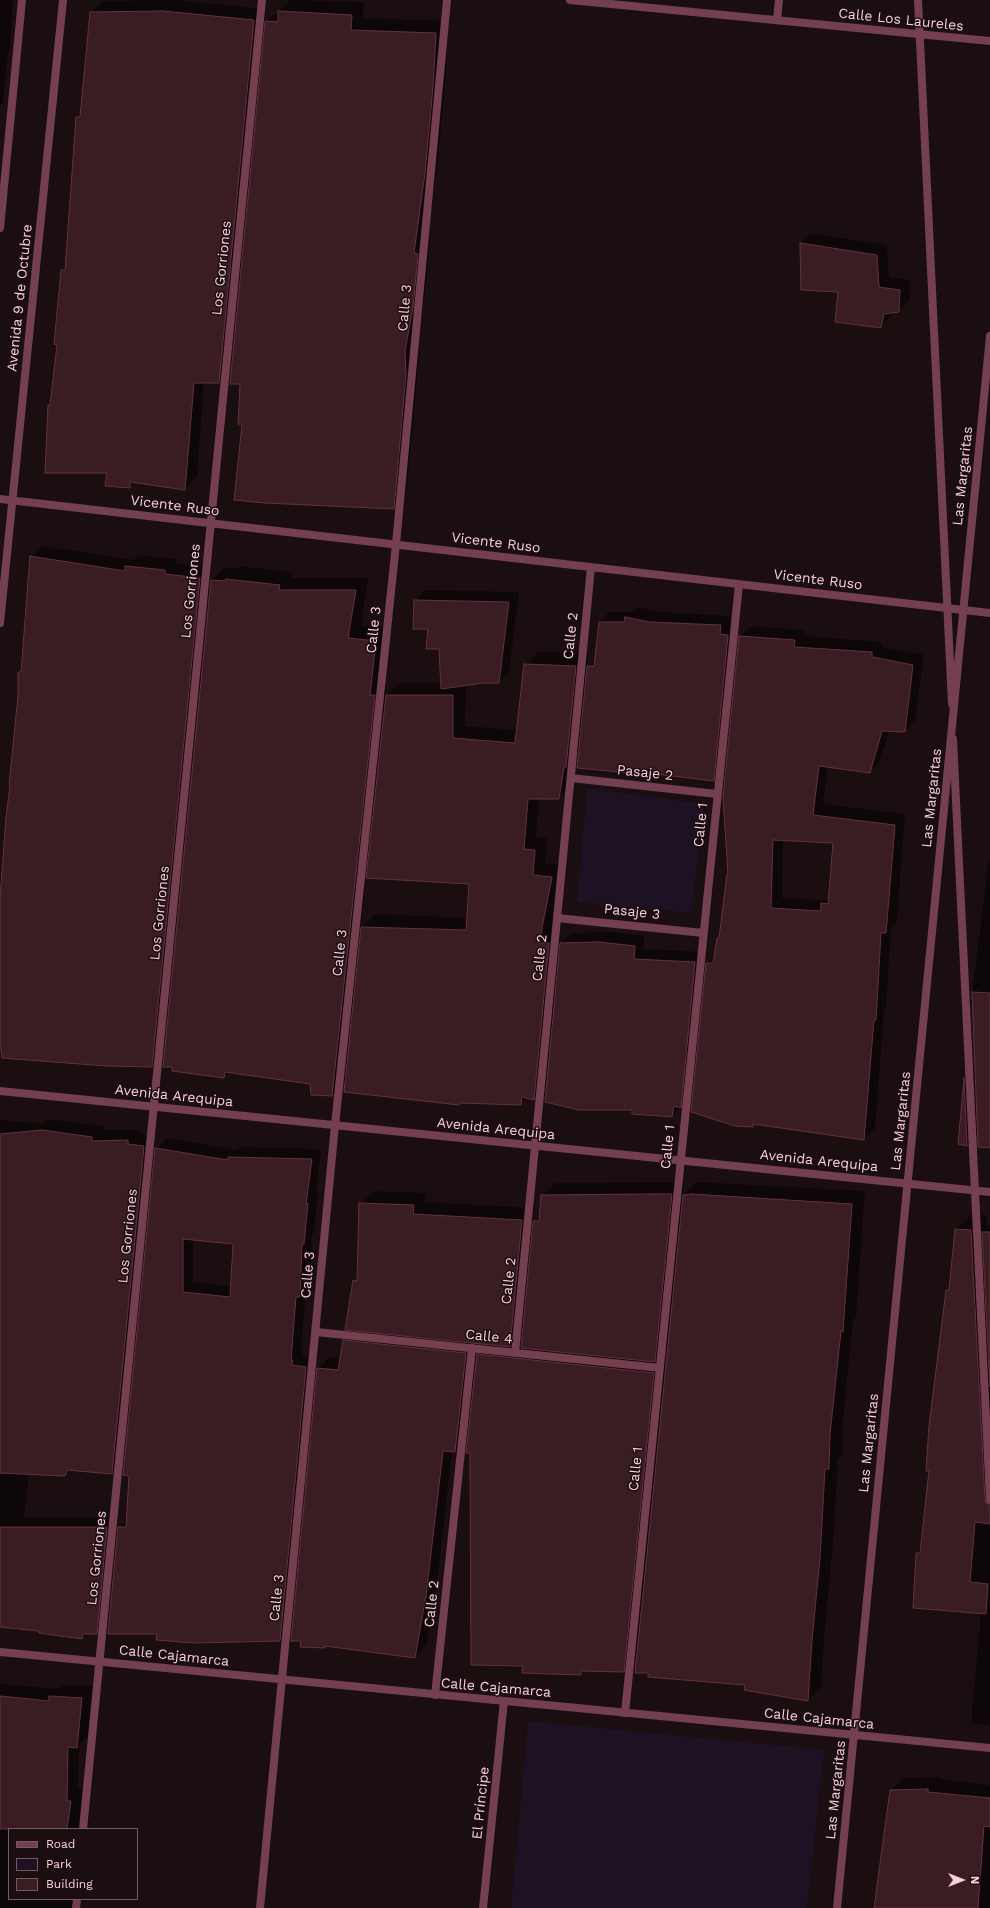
<!DOCTYPE html>
<html>
<head>
<meta charset="utf-8">
<style>
	body { margin:0 }
	#map { position:relative; width:990px; height:1908px; overflow:hidden; background:#1b0e11; font-family:"Work Sans",sans-serif }
	canvas { display:block }
	.legend { position:absolute; left:8px; top:1828px; width:130px; height:72px; box-sizing:border-box; background:#1b0e11; border:1px solid #735b61; margin:0; padding:5px 7px; list-style:none; font-size:12px; color:#f8cfda }
	.legend li { display:flex; align-items:center; gap:8px; height:20px }
	.legend b { width:20px; border:1px solid #735b61 }
	.north { position:absolute; left:942px; top:1860px; width:40px; height:40px; -webkit-text-stroke:3px #1b0e11; paint-order:stroke; rotate:90deg; font-size:11px; font-weight:700; line-height:16px; text-align:center; color:#f8cfda }
	.north::after { content:''; display:block; margin:auto; width:14px; height:18px; background:#f8cfda; clip-path:polygon(50% 0,100% 100%,50% 72%,0 100%) }
</style>
</head>
<body>
<div id="map">
<canvas width="990" height="1908"></canvas>
<ul class="legend">
<li><b style="height:5px;background:#743f51"></b>Road</li>
<li><b style="height:11px;background:#1d1224"></b>Park</li>
<li><b style="height:11px;background:#3a1d22"></b>Building</li>
</ul>
<div class="north">N</div>
</div>
<script>
const ctx = document.querySelector('canvas').getContext('2d');
ctx.lineJoin = 'round';
function fill(path, color) {
  ctx.fillStyle = color;
  ctx.fill(path, 'evenodd');
}
function shape(rows) {
  const path = new Path2D();
  for (const r of rows) {
    path.moveTo(r[0], r[1]);
    for (let i = 2; i < r.length; i += 2) path.lineTo(r[i], r[i + 1]);
  }
  return path;
}
function strokePath(path, color, width, dash) {
  ctx.strokeStyle = color;
  ctx.lineWidth = width;
  ctx.lineCap = dash ? 'butt' : 'round';
  ctx.setLineDash(dash || []);
  ctx.stroke(path);
}
function label(font, color, halo, rows, align = 'center') {
  ctx.font = font + ' "Work Sans",sans-serif';
  ctx.lineWidth = 3;
  ctx.setLineDash([]);
  ctx.textBaseline = 'middle';
  ctx.strokeStyle = halo;
  ctx.fillStyle = color;
  for (const [text, x, y, turn = 0] of rows) {
    ctx.save();
    ctx.translate(x, y);
    ctx.rotate((+turn || 0) * Math.PI / 180);
    ctx.textAlign = isNaN(turn) ? turn : align;
    if (halo) ctx.strokeText(text, 0, 0);
    ctx.fillText(text, 0, 0);
    ctx.restore();
  }
}
const green = shape([
	[587,788,704,804,691,913,577,902],
	[528,1721,824,1750,807,1908,511,1908]
]);
const shadow = shape([
	[0,0,13,0,10,50,8,52,3,103,0,106],
	[175,0,266,9,230,371,219,382,204,382,197,477,185,489,134,482,129,487,108,472,49,405,51,404,58,344,55,344,62,270,66,265,77,117,82,112,91,12,102,1],
	[291,0,364,2,363,18,448,21,446,74,438,160,426,241,430,241,425,294,418,338,419,360,406,495,393,508,243,423,266,22],
	[811,233,887,245,889,277,910,280,909,301,899,311,892,312,891,316,880,327,839,292,801,244],
	[43,546,133,560,138,555,176,559,176,563,211,567,163,1054,152,1066,0,1047,0,912,19,696,19,673,22,670,31,557],
	[239,566,292,572,291,578,368,578,361,626,388,629,383,683,387,683,385,697,399,683,441,683,440,648,415,601,425,590,519,592,509,672,499,682,466,684,465,726,518,730,525,665,538,652,588,653,587,668,596,659,599,622,609,612,631,612,636,607,660,612,731,616,730,625,738,625,723,770,713,780,632,770,629,772,580,752,575,756,571,785,558,798,539,798,536,837,547,838,545,863,564,865,551,931,561,931,560,944,571,933,610,932,645,936,643,949,705,952,690,1097,672,1116,634,1109,547,1085,534,1098,528,1097,521,1104,460,1102,459,1104,346,1081,332,1095,312,1094,311,1083,229,1072,224,1077,173,1066,164,1066,212,580,225,567,237,569],
	[366,877,470,883,468,918,375,914,361,928],
	[751,626,805,630,804,636,882,642,882,647,924,654,915,720,905,731,889,731,880,761,870,772,828,766,823,804,905,814,897,921,891,927,886,1008,884,1011,875,1129,864,1139,755,1124,752,1126,707,963,715,955,718,938,720,936,729,873,740,636],
	[783,839,834,842,829,897,826,900,782,898],
	[990,862,990,1150,985,1149,979,1133,967,1145,959,1144,965,1079,976,1068,972,994,988,864],
	[48,1119,103,1126,103,1130,139,1130,138,1133,155,1136,123,1462,112,1473,71,1469,65,1475,29,1473,24,1517,118,1517,107,1622,96,1633,86,1633,82,1638,40,1630,0,1626,0,1120,43,1124],
	[167,1138,236,1150,240,1147,321,1149,316,1194,318,1193,314,1233,312,1235,310,1286,306,1290,301,1350,303,1350,302,1355,316,1357,290,1630,280,1640,158,1633,119,1528,127,1520,156,1149],
	[193,1239,234,1243,231,1286,193,1282],
	[684,1182,682,1196,697,1182,865,1191,856,1317,853,1320,843,1420,842,1455,838,1459,833,1544,825,1626,821,1687,808,1700,745,1689,746,1684,650,1672,637,1657,623,1671,585,1670,581,1674,524,1665,478,1355,489,1344,477,1342,466,1440,455,1451,452,1451,437,1584,426,1645,415,1657,326,1646,325,1647,318,1368,330,1357,341,1358,344,1341,355,1330,354,1281,358,1276,360,1204,373,1191,426,1193,425,1202,534,1208,533,1223,541,1215,542,1196,555,1183],
	[524,1332,522,1346,510,1345],
	[668,1347,667,1361,655,1360],
	[972,1214,987,1215,987,1228,990,1225,990,1725,971,1723,981,1612,917,1553,922,1548,947,1290,951,1287,956,1229],
	[0,1684,59,1689,62,1685,93,1686,89,1735,79,1745,78,1789,83,1789,79,1819,83,1819,83,1829,9,1829,9,1899,79,1899,76,1908,0,1908],
	[940,1777,940,1779,990,1785,990,1908,873,1908,874,1898,876,1896,891,1791,903,1778]
]);
const building = shape([
	[163,11,254,20,219,383,194,383,185,490,130,482,130,488,105,486,107,473,45,473,48,405,50,405,57,345,54,344,61,270,65,270,76,117,80,117,90,12,163,11],
	[278,11,352,15,351,30,436,33,433,87,425,173,414,253,418,254,413,307,405,351,406,374,394,509,265,503,234,500,242,424,238,424,240,384,230,384,265,21,278,22,278,11],
	[800,243,877,255,879,287,900,290,899,312,884,314,881,328,835,322,838,292,801,290,800,243],
	[30,556,125,571,125,566,165,570,165,574,200,578,152,1067,106,1066,2,1058,1,1048,0,1048,0,898,6,818,10,785,9,785,18,696,18,672,21,672,30,556],
	[226,579,280,585,279,590,356,590,348,638,376,641,370,695,375,695,332,1096,311,1095,310,1084,225,1072,224,1078,172,1071,172,1067,163,1067,211,580,225,581,226,579],
	[414,600,509,602,499,683,483,683,441,689,439,649,426,649,428,629,413,629,414,600],
	[625,617,649,622,721,625,720,634,728,635,714,781,630,771,630,773,577,768,587,666,594,666,599,622,624,622,625,617],
	[739,636,795,640,794,647,872,652,872,657,913,665,905,732,882,731,870,773,819,766,813,815,895,825,886,933,881,933,876,1020,874,1020,864,1140,753,1124,753,1127,735,1126,691,1112,706,963,713,963,717,938,719,938,727,874,728,874,723,797,739,636],
	[773,840,833,843,828,904,821,903,821,911,771,908,773,840],
	[524,664,576,666,566,767,564,767,559,799,528,799,524,849,535,850,533,875,552,877,539,943,549,943,534,1100,522,1097,521,1105,459,1103,459,1105,344,1092,361,927,466,930,469,884,366,878,386,695,453,695,453,738,515,743,524,664],
	[599,942,635,946,634,959,695,962,681,1108,674,1106,672,1117,632,1114,632,1110,579,1110,545,1102,560,943,599,942],
	[972,992,990,993,990,1148,978,1147,972,992],
	[964,1078,967,1146,958,1144,964,1078],
	[42,1130,92,1137,92,1141,128,1140,128,1144,144,1146,112,1474,67,1470,65,1476,0,1473,0,1134,42,1130],
	[155,1148,228,1160,228,1157,312,1159,306,1204,308,1203,304,1244,302,1244,300,1297,296,1297,291,1360,293,1360,292,1365,306,1367,280,1641,194,1643,156,1640,157,1634,108,1634,118,1527,126,1527,129,1476,123,1475,155,1148],
	[183,1239,233,1244,230,1297,183,1292,183,1239],
	[651,1194,672,1194,655,1362,521,1348,533,1221,539,1221,541,1195,651,1194],
	[692,1194,852,1204,843,1332,841,1331,830,1434,829,1469,825,1469,820,1558,812,1640,808,1701,744,1690,745,1685,648,1677,648,1673,635,1673,683,1195,692,1194],
	[359,1203,414,1205,413,1214,522,1220,510,1347,345,1330,353,1280,357,1281,359,1203],
	[955,1229,971,1230,985,1500,986,1503,990,1505,990,1524,975,1522,970,1582,988,1584,986,1614,913,1608,916,1553,920,1553,929,1471,926,1471,929,1426,946,1290,949,1290,955,1229],
	[982,1232,990,1232,990,1387,982,1232],
	[343,1340,466,1353,455,1452,443,1451,426,1596,415,1658,325,1646,325,1648,300,1647,301,1641,291,1641,317,1368,338,1370,343,1340],
	[477,1354,654,1373,624,1672,581,1671,581,1675,522,1673,523,1666,471,1665,470,1453,466,1453,477,1354],
	[0,1527,107,1527,97,1634,83,1634,82,1639,39,1633,39,1631,0,1627,0,1527],
	[0,1696,49,1701,49,1696,82,1698,77,1748,68,1747,67,1801,71,1801,67,1829,0,1829,0,1696],
	[928,1789,928,1792,990,1798,990,1827,984,1826,978,1908,874,1908,890,1790,928,1789]
]);
const service = shape([
	[918,0,952,704],
	[953,739,990,1500]
]);
const minor = shape([
	[570,0,990,41],
	[777,20,779,0],
	[0,499,990,613],
	[571,778,717,794],
	[557,918,703,933],
	[316,1332,660,1368],
	[515,1353,591,567],
	[435,1695,472,1348],
	[625,1713,739,584],
	[83,1829,262,0],
	[76,1908,77,1899],
	[260,1908,335,1125,396,544,447,0],
	[483,1908,504,1701],
	[837,1908,990,336]
]);
const tertiary = shape([
	[0,228,22,0],
	[0,623,63,0],
	[0,1091,990,1192],
	[0,1652,990,1748]
]);
const streetNames = [
	["Calle Los Laureles",901,20,6],
	["Los Gorriones",222,268,-84],
	["Avenida 9 de Octubre",20,298,-84],
	["Calle 3",405,308,-85],
	["Las Margaritas",963,476,-84],
	["Vicente Ruso",175,506,7],
	["Vicente Ruso",496,543,7],
	["Vicente Ruso",818,580,7],
	["Los Gorriones",191,591,-84],
	["Calle 3",374,630,-84],
	["Calle 2",571,636,-84],
	["Pasaje 2",645,773,6],
	["Las Margaritas",932,798,-84],
	["Calle 1",701,825,-84],
	["Pasaje 3",632,912,6],
	["Los Gorriones",160,913,-84],
	["Calle 3",340,953,-84],
	["Calle 2",540,958,-84],
	["Avenida Arequipa",174,1096,6],
	["Las Margaritas",901,1121,-84],
	["Avenida Arequipa",496,1129,6],
	["Calle 1",668,1147,-84],
	["Avenida Arequipa",819,1161,6],
	["Los Gorriones",128,1236,-84],
	["Calle 3",308,1275,-85],
	["Calle 2",509,1281,-84],
	["Calle 4",489,1337,6],
	["Las Margaritas",869,1443,-84],
	["Calle 1",636,1469,-84],
	["Los Gorriones",97,1558,-84],
	["Calle 3",277,1598,-84],
	["Calle 2",432,1604,-84],
	["Calle Cajamarca",174,1656,6],
	["Calle Cajamarca",496,1688,5],
	["Calle Cajamarca",819,1719,6],
	["Las Margaritas",836,1790,-84],
	["El Príncipe",481,1803,-84]
];
fill(green, '#1d1224');
fill(shadow, '#0007');
fill(building, '#3a1d22');
strokePath(building, '#63323a', 1);
strokePath(service, '#743f51', 8);
strokePath(minor, '#743f51', 8);
strokePath(tertiary, '#743f51', 8);
label('14px', '#f8cfda', '#1b0e11', streetNames);
</script>
</body>
</html>
